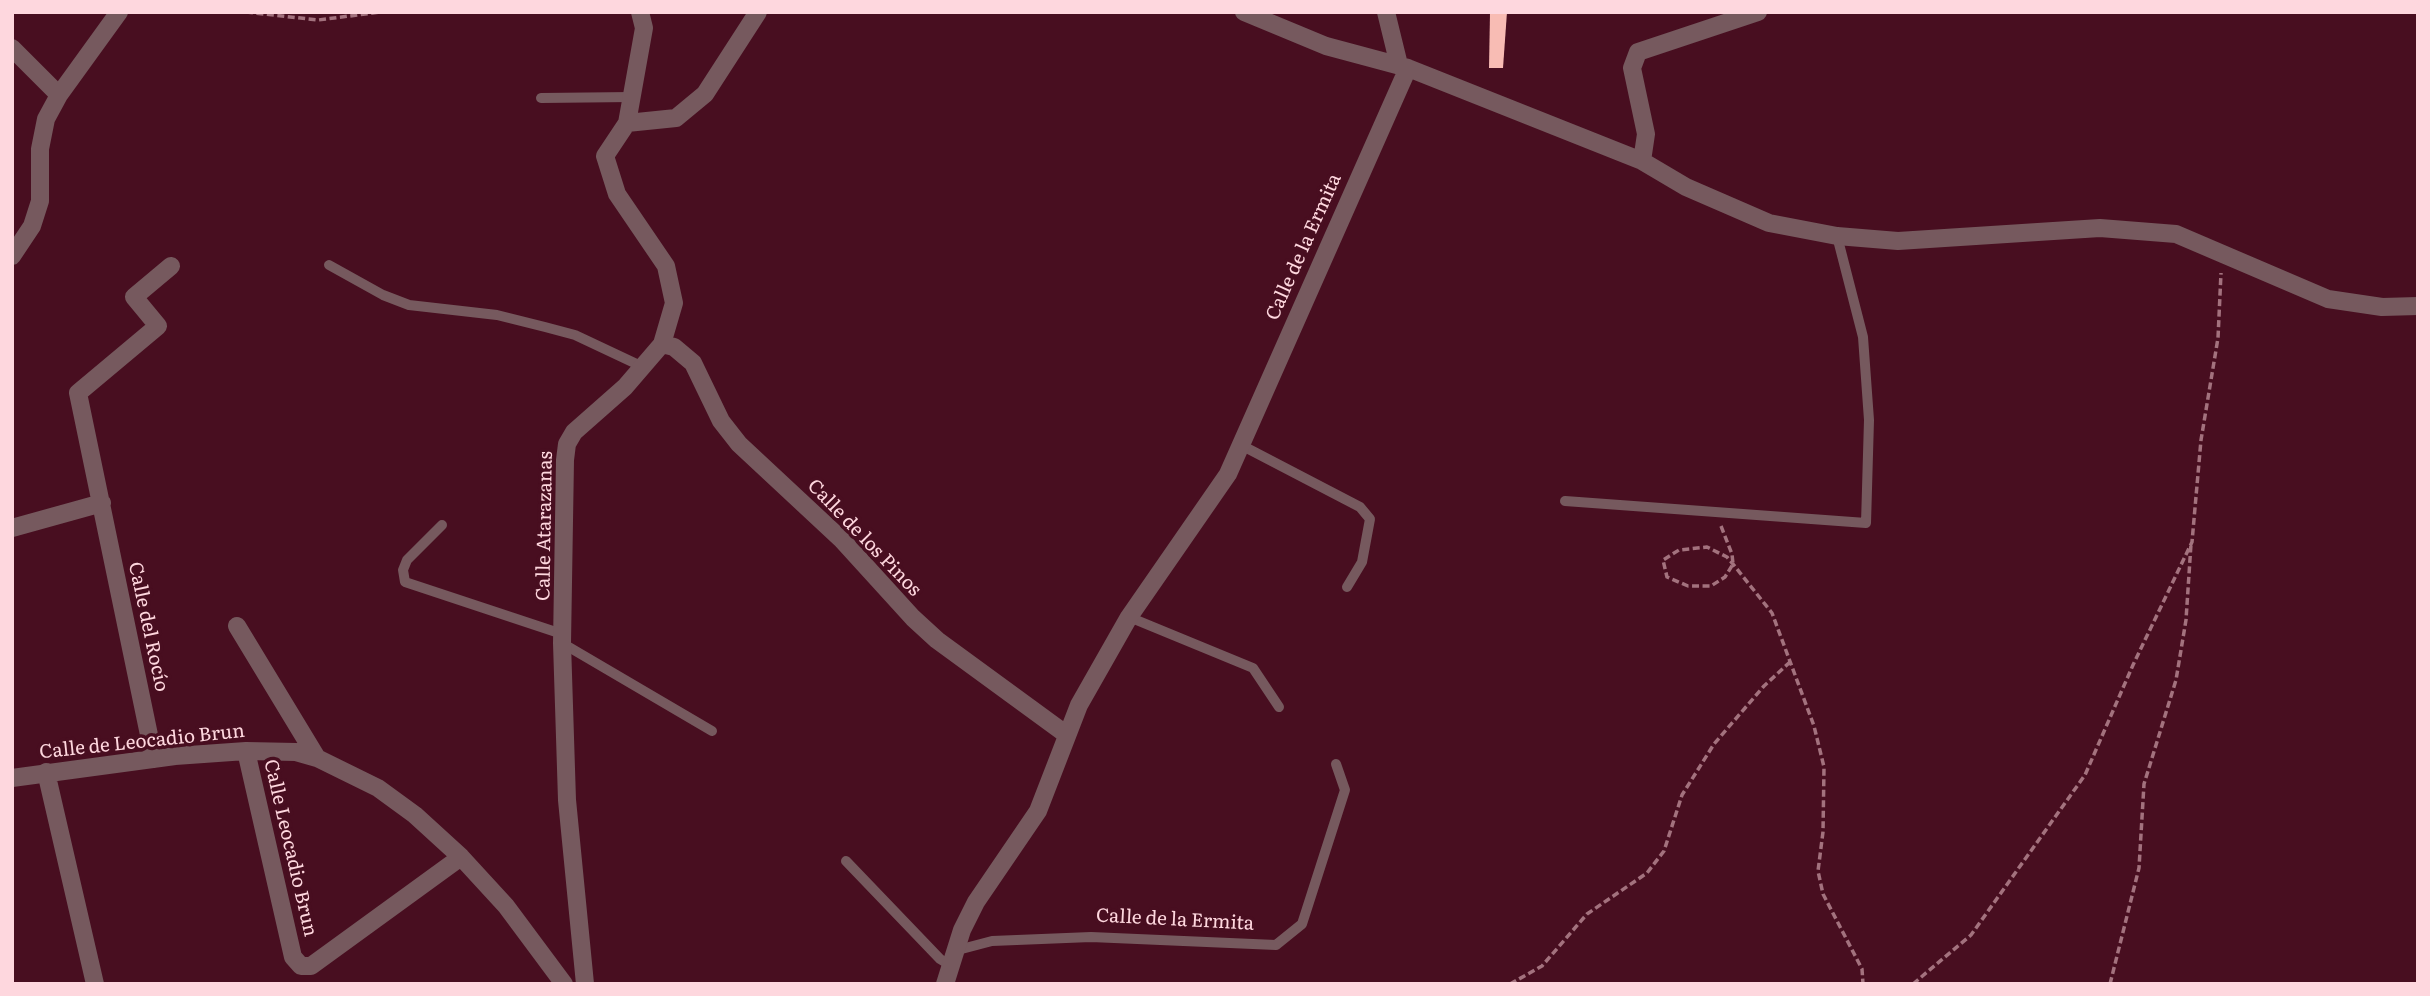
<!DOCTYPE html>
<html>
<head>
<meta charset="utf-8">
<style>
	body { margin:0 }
	#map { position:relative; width:2430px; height:996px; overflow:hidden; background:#480e20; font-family:Literata,serif }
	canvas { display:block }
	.frame { position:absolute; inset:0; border:14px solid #fed7de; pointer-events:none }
</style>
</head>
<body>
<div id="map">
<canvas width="2430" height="996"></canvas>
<div class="frame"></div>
</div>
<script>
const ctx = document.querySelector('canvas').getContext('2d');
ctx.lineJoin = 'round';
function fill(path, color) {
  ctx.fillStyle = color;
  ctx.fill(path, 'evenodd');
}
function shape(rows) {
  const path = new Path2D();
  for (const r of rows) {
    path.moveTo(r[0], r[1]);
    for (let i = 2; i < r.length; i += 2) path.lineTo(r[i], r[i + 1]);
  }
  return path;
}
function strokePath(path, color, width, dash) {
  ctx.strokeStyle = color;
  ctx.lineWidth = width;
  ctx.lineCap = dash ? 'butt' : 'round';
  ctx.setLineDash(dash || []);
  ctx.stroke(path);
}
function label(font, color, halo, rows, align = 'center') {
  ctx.font = font + ' Literata,serif';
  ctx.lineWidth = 7;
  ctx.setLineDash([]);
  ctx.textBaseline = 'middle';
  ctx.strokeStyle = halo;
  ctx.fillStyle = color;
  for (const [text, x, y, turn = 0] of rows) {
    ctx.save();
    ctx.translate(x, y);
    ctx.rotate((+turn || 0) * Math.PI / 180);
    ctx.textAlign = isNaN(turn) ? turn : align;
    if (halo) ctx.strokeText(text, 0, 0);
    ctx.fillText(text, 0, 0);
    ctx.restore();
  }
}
const building = shape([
	[1507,12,1503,68,1489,68,1490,13]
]);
const path = shape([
	[246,12,318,20,381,12],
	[1721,526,1732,554,1733,564,1725,577,1711,586,1688,586,1667,577,1663,560,1679,550,1707,547,1727,557,1733,564,1772,613,1814,726,1824,767,1823,832,1818,871,1823,894,1862,969,1863,984],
	[1510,984,1542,966,1587,914,1647,873,1664,851,1682,795,1714,744,1764,686,1790,662],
	[1913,984,1971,935,2085,775,2133,665,2192,542,2201,440,2218,338,2221,273],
	[2110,984,2139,868,2144,784,2176,680,2186,620,2191,544]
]);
const service = shape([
	[541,98,632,97],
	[329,265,383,295,409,305,497,315,545,327,575,335,643,367],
	[1239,444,1360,507,1370,519,1362,562,1347,587],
	[1565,501,1866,523,1869,420,1863,337,1837,236],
	[442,525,407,560,403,570,405,582,562,634],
	[1129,617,1253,668,1279,707],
	[562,643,712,731],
	[846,861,940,959,950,965],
	[954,951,992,941,1091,937,1276,945,1302,924,1345,790,1336,764]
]);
const minor = shape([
	[1244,12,1326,46,1408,68,1642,161,1686,187,1769,223,1837,236,1898,241,2100,228,2176,234,2328,299,2382,307,2418,306],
	[1386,12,1399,65],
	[12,48,59,95],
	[627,123,676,118,705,94,758,12],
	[1642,161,1646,134,1632,68,1638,52,1758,12],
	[12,256,32,226,40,201,40,149,46,119,59,95,119,12],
	[662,344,674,347,693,363,721,421,739,444,842,540,913,618,937,640,1067,735],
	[12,528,102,503],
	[237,626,317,758],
	[246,751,293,957,301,966,311,966,461,857],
	[154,759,78,393,158,326,134,297,171,266],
	[46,772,95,984],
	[12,778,175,756,246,751,296,752,317,758,378,788,415,815,461,857,506,906,564,984],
	[585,984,567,800,562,643,565,460,567,444,574,432,625,387,662,344,674,303,666,266,617,194,605,156,627,123,644,28,640,12],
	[945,984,962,930,976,902,1038,811,1079,705,1129,617,1228,474,1408,68]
]);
const streetNames = [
	["Calle de la Ermita",1304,247,-66],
	["Calle Atarazanas",545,526,-89],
	["Calle de los Pinos",864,538,46],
	["Calle del Rocío",148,627,78],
	["Calle de Leocadio Brun",142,742,-6],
	["Calle Leocadio Brun",290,848,77],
	["Calle de la Ermita",1175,920,3]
];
fill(building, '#f8bcb4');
strokePath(path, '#a3727e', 3.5, [7, 3.5]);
strokePath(service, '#76595e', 10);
strokePath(minor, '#76595e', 18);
label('19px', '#fed7de', '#480e20', streetNames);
</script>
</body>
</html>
